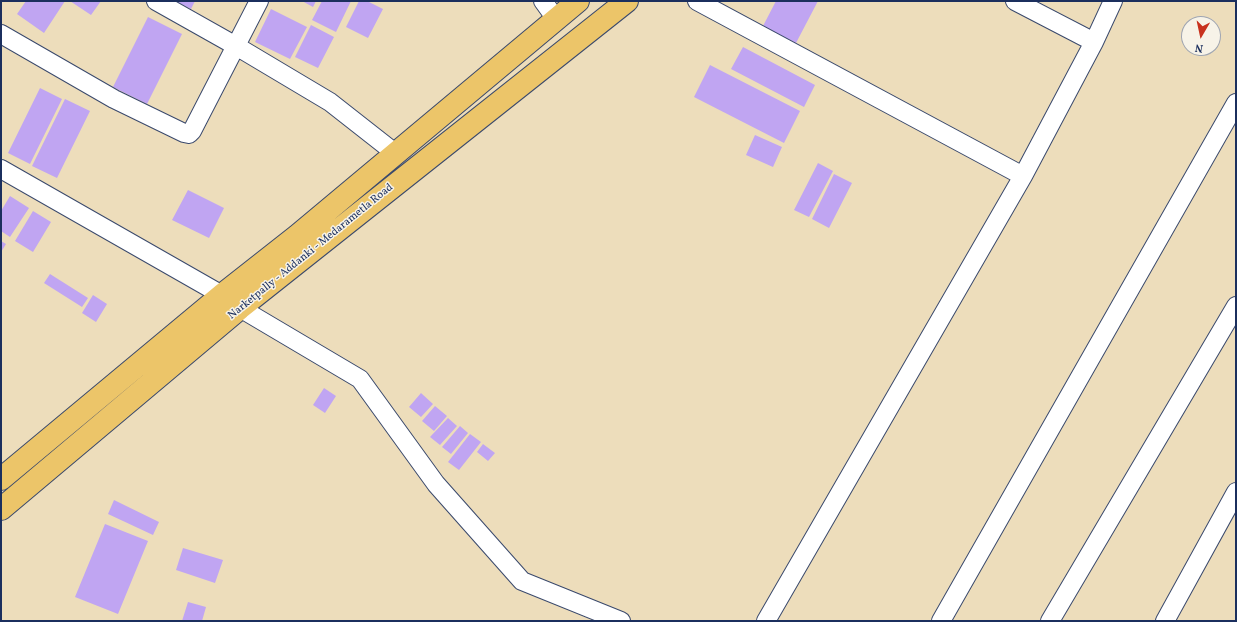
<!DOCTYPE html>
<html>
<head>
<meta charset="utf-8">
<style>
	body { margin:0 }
	#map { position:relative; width:1237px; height:622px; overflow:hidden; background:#edddbb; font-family:Vollkorn,serif }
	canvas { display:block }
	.frame { position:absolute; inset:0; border:2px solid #1b2f5e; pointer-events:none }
	.north { position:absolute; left:1181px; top:16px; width:40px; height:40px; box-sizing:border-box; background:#f7f3e8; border:1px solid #9fa5b1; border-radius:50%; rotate:189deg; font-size:11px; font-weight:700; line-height:16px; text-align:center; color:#1b2f5e }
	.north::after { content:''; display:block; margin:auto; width:14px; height:18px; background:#c8321e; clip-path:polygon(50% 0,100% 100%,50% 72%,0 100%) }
</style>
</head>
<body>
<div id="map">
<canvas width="1237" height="622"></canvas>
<div class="frame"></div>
<div class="north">N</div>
</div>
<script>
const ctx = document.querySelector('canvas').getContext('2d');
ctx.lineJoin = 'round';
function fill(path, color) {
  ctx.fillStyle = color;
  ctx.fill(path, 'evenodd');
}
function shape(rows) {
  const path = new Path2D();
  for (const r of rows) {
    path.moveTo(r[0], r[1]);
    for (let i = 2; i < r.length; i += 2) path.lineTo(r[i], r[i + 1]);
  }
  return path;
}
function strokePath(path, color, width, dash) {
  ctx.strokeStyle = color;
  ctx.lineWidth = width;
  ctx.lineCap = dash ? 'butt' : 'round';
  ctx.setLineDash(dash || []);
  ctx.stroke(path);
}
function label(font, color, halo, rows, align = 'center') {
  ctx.font = font + ' Vollkorn,serif';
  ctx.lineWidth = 3;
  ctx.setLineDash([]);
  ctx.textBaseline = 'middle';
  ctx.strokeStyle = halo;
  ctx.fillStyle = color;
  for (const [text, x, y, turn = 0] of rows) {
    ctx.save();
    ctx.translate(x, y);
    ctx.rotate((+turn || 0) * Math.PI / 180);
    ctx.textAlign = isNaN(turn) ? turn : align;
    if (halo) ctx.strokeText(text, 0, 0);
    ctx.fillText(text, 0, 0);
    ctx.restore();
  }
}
const building = shape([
	[26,1,65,1,44,33,17,14],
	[70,1,101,1,91,15],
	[175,1,195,1,191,9],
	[302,1,316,1,313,7],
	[322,1,351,1,336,32,312,20],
	[359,1,367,1,383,9,368,38,346,27],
	[776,1,818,1,796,43,763,26],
	[271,9,307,27,290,59,255,42],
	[148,17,182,34,147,104,113,87],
	[311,25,334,37,318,68,295,57],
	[743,47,815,85,804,107,731,69],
	[710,65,800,111,784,143,694,97],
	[40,88,62,99,30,164,8,153],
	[65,99,90,111,57,178,32,166],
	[755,135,782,147,773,167,746,155],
	[818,163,833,171,809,217,794,210],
	[834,174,852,183,829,228,812,219],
	[188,190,224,208,209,238,172,220],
	[10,196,29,208,10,237,1,231,1,211],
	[33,211,51,222,33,252,15,241],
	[1,241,6,244,1,252],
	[50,274,88,298,82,307,44,283],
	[93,295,107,304,96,322,82,313],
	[324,388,336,396,325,413,313,405],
	[421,393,433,404,421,417,409,407],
	[435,406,447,416,434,431,422,421],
	[448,418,457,426,440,445,430,437],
	[460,426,468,433,451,454,442,447],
	[470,434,481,442,459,470,448,462],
	[483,444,495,453,488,461,477,452],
	[114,500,159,522,153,535,108,514],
	[105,524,148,541,118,614,75,597],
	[183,548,223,560,215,583,176,570],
	[188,602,206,607,202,621,182,621]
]);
const minor = shape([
	[156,1,236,46,330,102,395,153],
	[543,1,556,19],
	[697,1,1023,176],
	[1015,1,1094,42],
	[1,34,114,99,184,133,189,134,192,131,259,1],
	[1,169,222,295],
	[240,308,360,379,436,484,522,581,621,621],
	[766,621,1023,176,1094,42,1113,1],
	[941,621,1236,103],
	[1050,621,1236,306],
	[1165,621,1236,492]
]);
const trunk = shape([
	[1,479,222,295,297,236,578,1],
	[1,509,240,308,627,1]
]);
const streetNames = [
	["Narketpally - Addanki - Medarametla Road",311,252,-39]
];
fill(building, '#c0a5f2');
strokePath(minor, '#3a496c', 20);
strokePath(trunk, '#3a496c', 24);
strokePath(minor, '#fff', 18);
strokePath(trunk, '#ecc569', 22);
label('11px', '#1b2f5e', '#f7f3e8', streetNames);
</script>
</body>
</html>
